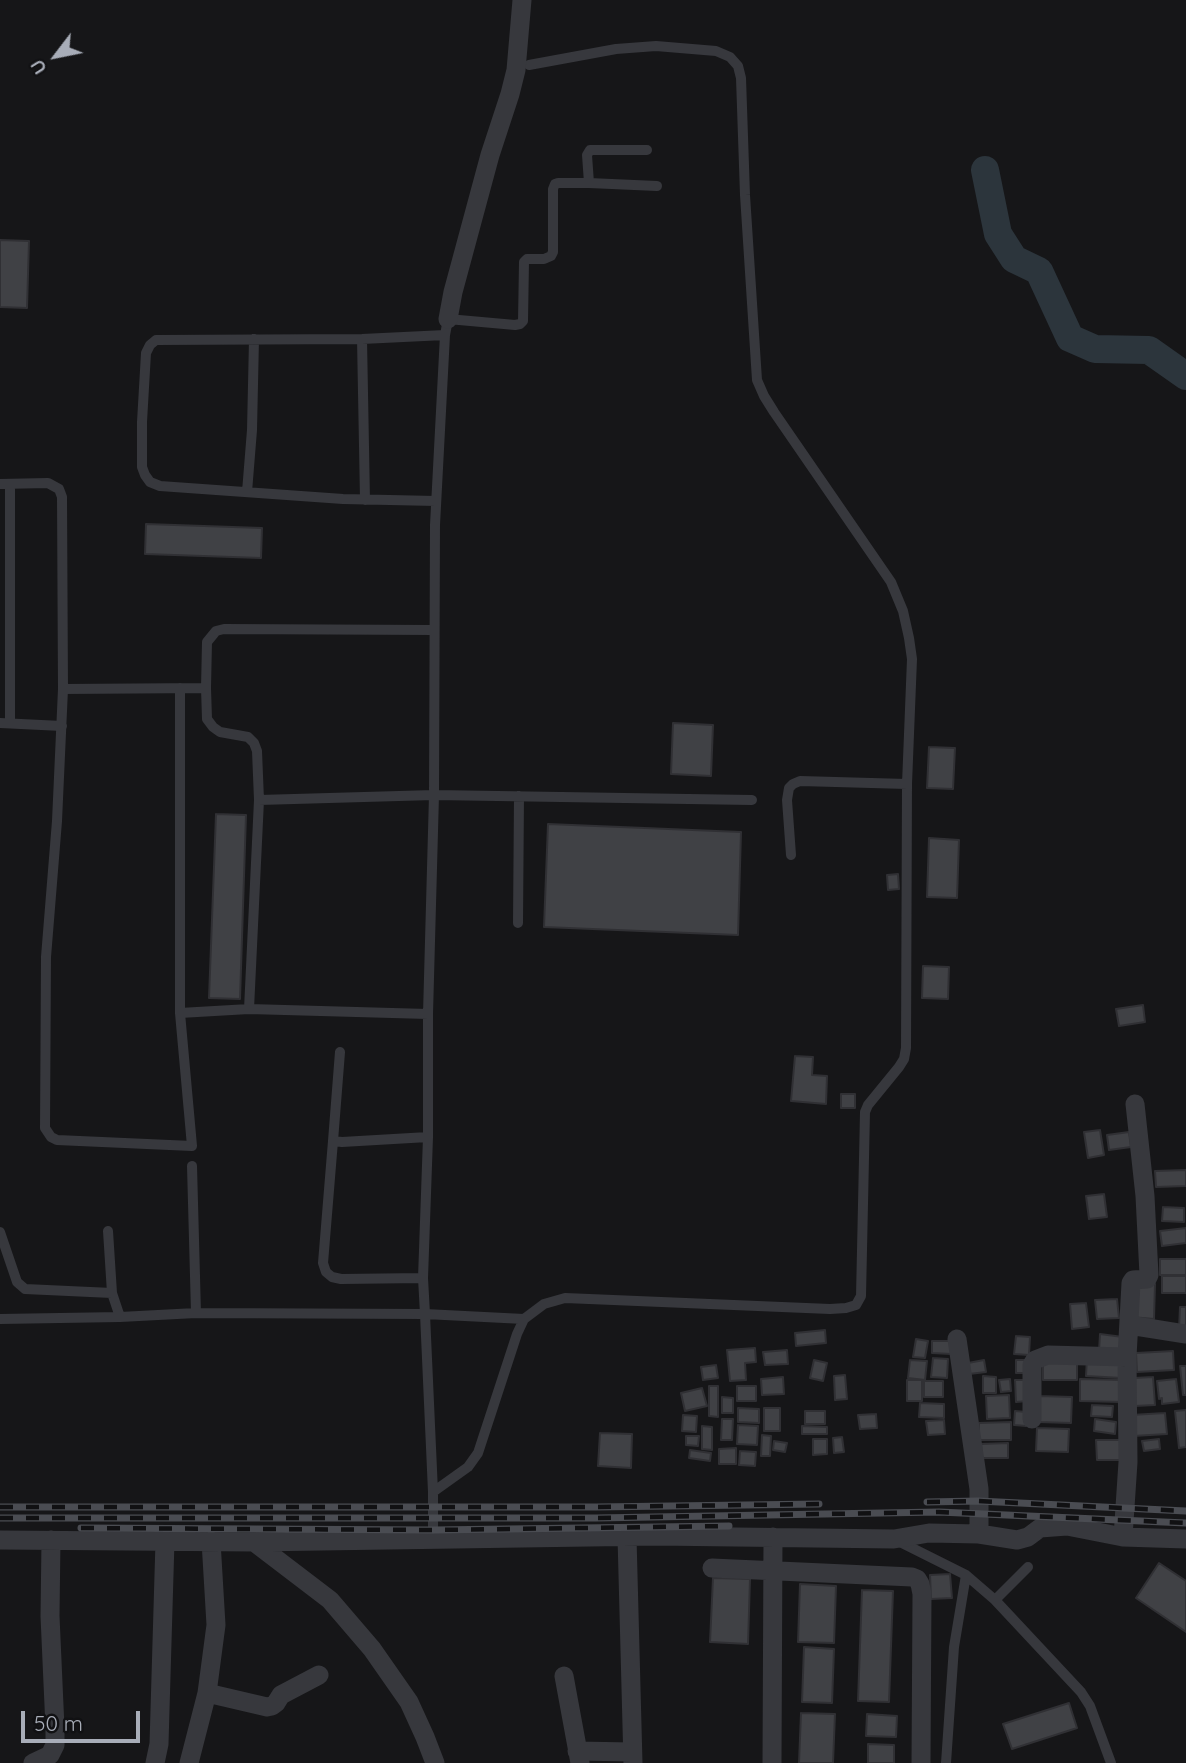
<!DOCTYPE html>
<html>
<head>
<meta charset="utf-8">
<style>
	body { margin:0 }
	#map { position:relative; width:1186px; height:1763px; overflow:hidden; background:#161618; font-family:Quicksand,sans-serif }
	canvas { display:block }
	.north { position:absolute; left:21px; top:21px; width:70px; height:70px; -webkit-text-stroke:5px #111113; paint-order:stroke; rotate:238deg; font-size:19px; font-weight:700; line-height:28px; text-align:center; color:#a8adb8 }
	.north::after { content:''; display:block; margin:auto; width:24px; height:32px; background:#a8adb8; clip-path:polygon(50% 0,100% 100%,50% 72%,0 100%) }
	.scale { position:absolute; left:21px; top:1711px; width:119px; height:32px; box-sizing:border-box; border:4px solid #a8adb8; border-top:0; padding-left:9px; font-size:21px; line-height:24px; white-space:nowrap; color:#a8adb8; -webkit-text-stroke:5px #111113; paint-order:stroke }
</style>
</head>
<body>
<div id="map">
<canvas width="1186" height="1763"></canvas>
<div class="north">U</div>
<div class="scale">50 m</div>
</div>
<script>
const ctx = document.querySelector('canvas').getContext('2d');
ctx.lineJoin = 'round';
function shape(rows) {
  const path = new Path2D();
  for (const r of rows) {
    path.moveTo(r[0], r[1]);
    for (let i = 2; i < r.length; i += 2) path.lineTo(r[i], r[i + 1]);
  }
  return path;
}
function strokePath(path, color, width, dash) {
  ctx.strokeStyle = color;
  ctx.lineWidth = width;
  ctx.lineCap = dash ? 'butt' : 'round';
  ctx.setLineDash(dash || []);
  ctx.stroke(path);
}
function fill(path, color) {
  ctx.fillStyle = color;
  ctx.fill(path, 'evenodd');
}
const river = shape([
	[985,170,998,234,1014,259,1039,271,1070,338,1095,349,1149,350,1186,376]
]);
const building = shape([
	[0,240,29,241,27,308,0,307,0,240],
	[146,524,262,528,261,558,145,554,146,524],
	[673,723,713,725,711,776,671,774,673,723],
	[929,747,955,748,953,789,927,788,929,747],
	[216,814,246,815,240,999,209,998,216,814],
	[548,824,741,832,738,935,544,927,548,824],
	[929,838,959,840,957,898,927,897,929,838],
	[898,874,899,889,888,890,887,875,898,874],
	[923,966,949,967,948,999,922,998,923,966],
	[1143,1005,1145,1022,1119,1026,1116,1009,1143,1005],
	[795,1056,813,1057,812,1075,827,1076,826,1104,791,1101,795,1056],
	[841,1094,855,1094,855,1108,841,1108,841,1094],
	[1100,1130,1104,1155,1088,1158,1084,1132,1100,1130],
	[1129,1132,1131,1147,1109,1150,1107,1135,1129,1132],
	[1186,1170,1186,1186,1156,1187,1155,1171,1186,1170],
	[1104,1194,1107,1217,1089,1219,1086,1196,1104,1194],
	[1163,1207,1184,1208,1184,1222,1162,1221,1163,1207],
	[1186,1228,1186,1243,1162,1246,1160,1231,1186,1228],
	[1160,1259,1186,1259,1186,1275,1160,1275,1160,1259],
	[1162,1276,1186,1276,1186,1293,1162,1293,1162,1276],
	[1133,1283,1155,1284,1154,1319,1131,1317,1133,1283],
	[1117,1299,1119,1318,1097,1319,1095,1300,1117,1299],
	[1086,1303,1089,1327,1072,1329,1070,1304,1086,1303],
	[1180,1307,1186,1307,1186,1329,1179,1329,1180,1307],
	[825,1330,826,1343,796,1346,795,1333,825,1330],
	[1100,1334,1123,1337,1121,1353,1099,1351,1100,1334],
	[1016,1336,1030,1337,1029,1355,1014,1354,1016,1336],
	[916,1339,928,1341,925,1358,913,1357,916,1339],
	[932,1341,950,1341,951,1354,932,1353,932,1341],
	[755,1348,756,1362,745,1363,746,1380,730,1381,727,1350,755,1348],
	[787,1350,788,1364,765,1365,763,1352,787,1350],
	[1173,1351,1174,1370,1137,1372,1136,1353,1173,1351],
	[1087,1357,1123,1358,1122,1378,1086,1376,1087,1357],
	[933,1358,948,1359,947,1378,931,1377,933,1358],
	[814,1360,827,1363,823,1381,810,1378,814,1360],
	[910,1360,927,1361,925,1380,908,1378,910,1360],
	[984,1360,986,1372,969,1374,968,1363,984,1360],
	[1016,1360,1027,1360,1027,1373,1016,1373,1016,1360],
	[1043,1360,1077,1360,1077,1380,1043,1380,1043,1360],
	[716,1365,718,1378,703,1380,701,1367,716,1365],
	[1180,1366,1186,1366,1186,1395,1183,1395,1180,1366],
	[845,1375,847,1399,835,1400,834,1376,845,1375],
	[983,1376,996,1377,996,1393,983,1393,983,1376],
	[783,1377,784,1394,762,1395,761,1379,783,1377],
	[1153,1377,1155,1405,1135,1406,1134,1378,1153,1377],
	[1010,1379,1011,1391,1001,1392,999,1380,1010,1379],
	[1080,1379,1122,1380,1122,1402,1080,1401,1080,1379],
	[1176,1379,1179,1402,1162,1404,1162,1398,1159,1399,1157,1381,1176,1379],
	[907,1380,922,1380,922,1401,907,1401,907,1380],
	[1015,1380,1027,1380,1028,1401,1016,1402,1015,1380],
	[924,1381,943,1381,943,1397,924,1397,924,1381],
	[709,1386,718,1386,718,1417,709,1416,709,1386],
	[737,1386,756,1386,756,1401,737,1401,737,1386],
	[702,1388,707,1406,685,1411,681,1393,702,1388],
	[1009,1395,1010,1418,987,1419,986,1396,1009,1395],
	[1039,1396,1072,1397,1071,1423,1038,1422,1039,1396],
	[722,1397,733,1398,733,1413,722,1413,722,1397],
	[920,1403,944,1404,944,1418,919,1417,920,1403],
	[1092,1405,1113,1406,1112,1417,1091,1416,1092,1405],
	[738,1408,759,1409,759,1423,738,1422,738,1408],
	[764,1408,780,1408,780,1431,764,1431,764,1408],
	[1186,1410,1186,1447,1179,1448,1175,1411,1186,1410],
	[805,1411,825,1411,825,1424,805,1424,805,1411],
	[1015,1411,1027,1412,1026,1426,1014,1425,1015,1411],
	[1165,1413,1167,1434,1133,1436,1131,1415,1165,1413],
	[876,1414,877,1428,860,1429,858,1415,876,1414],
	[683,1415,697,1416,696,1432,682,1431,683,1415],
	[722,1419,733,1419,732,1440,721,1440,722,1419],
	[1095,1419,1116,1422,1115,1434,1094,1431,1095,1419],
	[944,1420,945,1434,928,1435,926,1421,944,1420],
	[1011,1422,1011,1440,979,1440,979,1423,1011,1422],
	[738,1425,758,1426,757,1445,737,1444,738,1425],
	[702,1426,712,1427,712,1450,702,1449,702,1426],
	[802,1426,827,1427,827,1434,802,1434,802,1426],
	[1037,1428,1069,1429,1068,1452,1036,1451,1037,1428],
	[600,1433,632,1434,631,1468,598,1466,600,1433],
	[762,1435,771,1436,770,1456,761,1456,762,1435],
	[686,1436,699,1436,698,1446,686,1445,686,1436],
	[842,1437,844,1452,834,1453,833,1438,842,1437],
	[813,1439,827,1439,827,1454,813,1455,813,1439],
	[1159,1439,1160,1449,1144,1451,1142,1441,1159,1439],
	[1096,1440,1121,1440,1121,1460,1097,1460,1096,1440],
	[774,1441,787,1443,785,1452,773,1450,774,1441],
	[1008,1443,1008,1458,982,1458,981,1444,1008,1443],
	[736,1448,736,1464,719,1464,719,1449,736,1448],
	[690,1450,711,1453,710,1461,689,1458,690,1450],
	[740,1451,756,1452,755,1466,739,1465,740,1451],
	[1159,1563,1186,1581,1186,1632,1136,1598,1159,1563],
	[950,1574,952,1598,931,1599,930,1575,950,1574],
	[713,1578,750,1579,748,1644,710,1642,713,1578],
	[800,1584,836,1586,834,1643,798,1642,800,1584],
	[862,1590,893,1591,889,1702,858,1701,862,1590],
	[804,1647,834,1649,832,1703,802,1702,804,1647],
	[1069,1703,1077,1728,1012,1749,1003,1724,1069,1703],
	[801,1713,835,1714,833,1763,799,1763,801,1713],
	[867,1714,897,1716,896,1737,866,1736,867,1714],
	[868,1744,894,1745,894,1763,868,1763,868,1744]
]);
const lane = shape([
	[589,183,587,155,590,150,647,150],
	[362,339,365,500],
	[0,484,48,483,59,489,62,497,63,689,57,821,46,957,45,1128,51,1137,57,1140,192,1146,180,1013,180,688],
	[10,484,10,723],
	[247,492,252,430,254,339],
	[436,501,343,499,160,486,150,482,145,475,142,467,142,422,146,353,150,345,156,340,362,339,445,335],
	[206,688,207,719,213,727,220,732,248,737,254,743,257,751,259,800],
	[63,689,206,688,207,642,216,631,224,629,434,630],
	[0,723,62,726],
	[791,855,787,800,789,788,793,784,800,781,907,784],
	[518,923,519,796],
	[180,1013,249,1009],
	[428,1014,249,1009,259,800,434,795,752,800],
	[340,1052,333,1141,342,1142,428,1137],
	[333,1141,323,1263,326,1272,332,1277,341,1279,423,1278],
	[192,1166,196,1313],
	[108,1231,112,1293,120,1317],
	[0,1232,17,1282,25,1289,112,1293],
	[0,1319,120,1317,196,1313,425,1314,433,1492,433,1539],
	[524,1319,425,1314,423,1278,428,1137,428,1014,434,795,435,525,445,335,448,319,515,325,520,324,523,321,524,262,527,259,544,259,551,256,553,252,553,189,555,184,558,183,589,183,657,186],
	[433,1492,468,1467,478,1453,517,1334,524,1319,544,1304,565,1298,830,1309,846,1308,856,1305,861,1296,865,1112,868,1105,899,1067,904,1059,906,1048,907,784,912,659,909,638,903,611,891,582,774,412,764,396,757,380,745,195,741,78,738,66,730,57,716,51,656,46,616,49,529,65],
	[898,1541,966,1575,995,1600,1081,1692,1090,1706,1111,1763],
	[995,1600,1028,1567],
	[946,1763,954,1647,966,1575]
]);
const street = shape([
	[448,319,453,292,490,155,510,94,516,70,522,0],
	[1129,1325,1186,1334],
	[957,1339,979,1489,979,1534],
	[1032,1419,1032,1365,1035,1360,1048,1355,1127,1357],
	[627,1537,633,1763],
	[1123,1537,1128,1462,1127,1357,1131,1283,1133,1280,1147,1279,1149,1275,1145,1196,1135,1104],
	[0,1540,254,1542,656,1536,894,1539,929,1533,979,1534,1017,1540,1028,1537,1040,1528,1067,1526,1123,1537,1186,1539],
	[254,1542,330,1600,372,1649,409,1702,425,1737,435,1763],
	[712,1568,912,1577,917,1579,920,1584,922,1594,921,1763],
	[564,1676,580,1763],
	[207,1693,267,1707,272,1706,276,1703,281,1695,319,1675],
	[577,1751,632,1752],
	[33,1763,50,1755,55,1745,55,1728,50,1616,51,1540],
	[155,1763,159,1744,165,1541],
	[189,1763,207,1693,216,1625,211,1541],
	[772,1763,773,1537]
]);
const rail = shape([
	[927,1502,978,1501,1186,1511],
	[0,1507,596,1507,819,1504],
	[0,1518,596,1518,939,1512,1186,1523],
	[81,1528,433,1530,729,1526]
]);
strokePath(river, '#2c353c', 28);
fill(building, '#404145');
strokePath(building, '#303034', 2);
strokePath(lane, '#37383d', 10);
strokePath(street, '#37383d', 19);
strokePath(rail, '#4a4c52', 7);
strokePath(rail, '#111113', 4.5, [13]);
</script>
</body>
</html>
